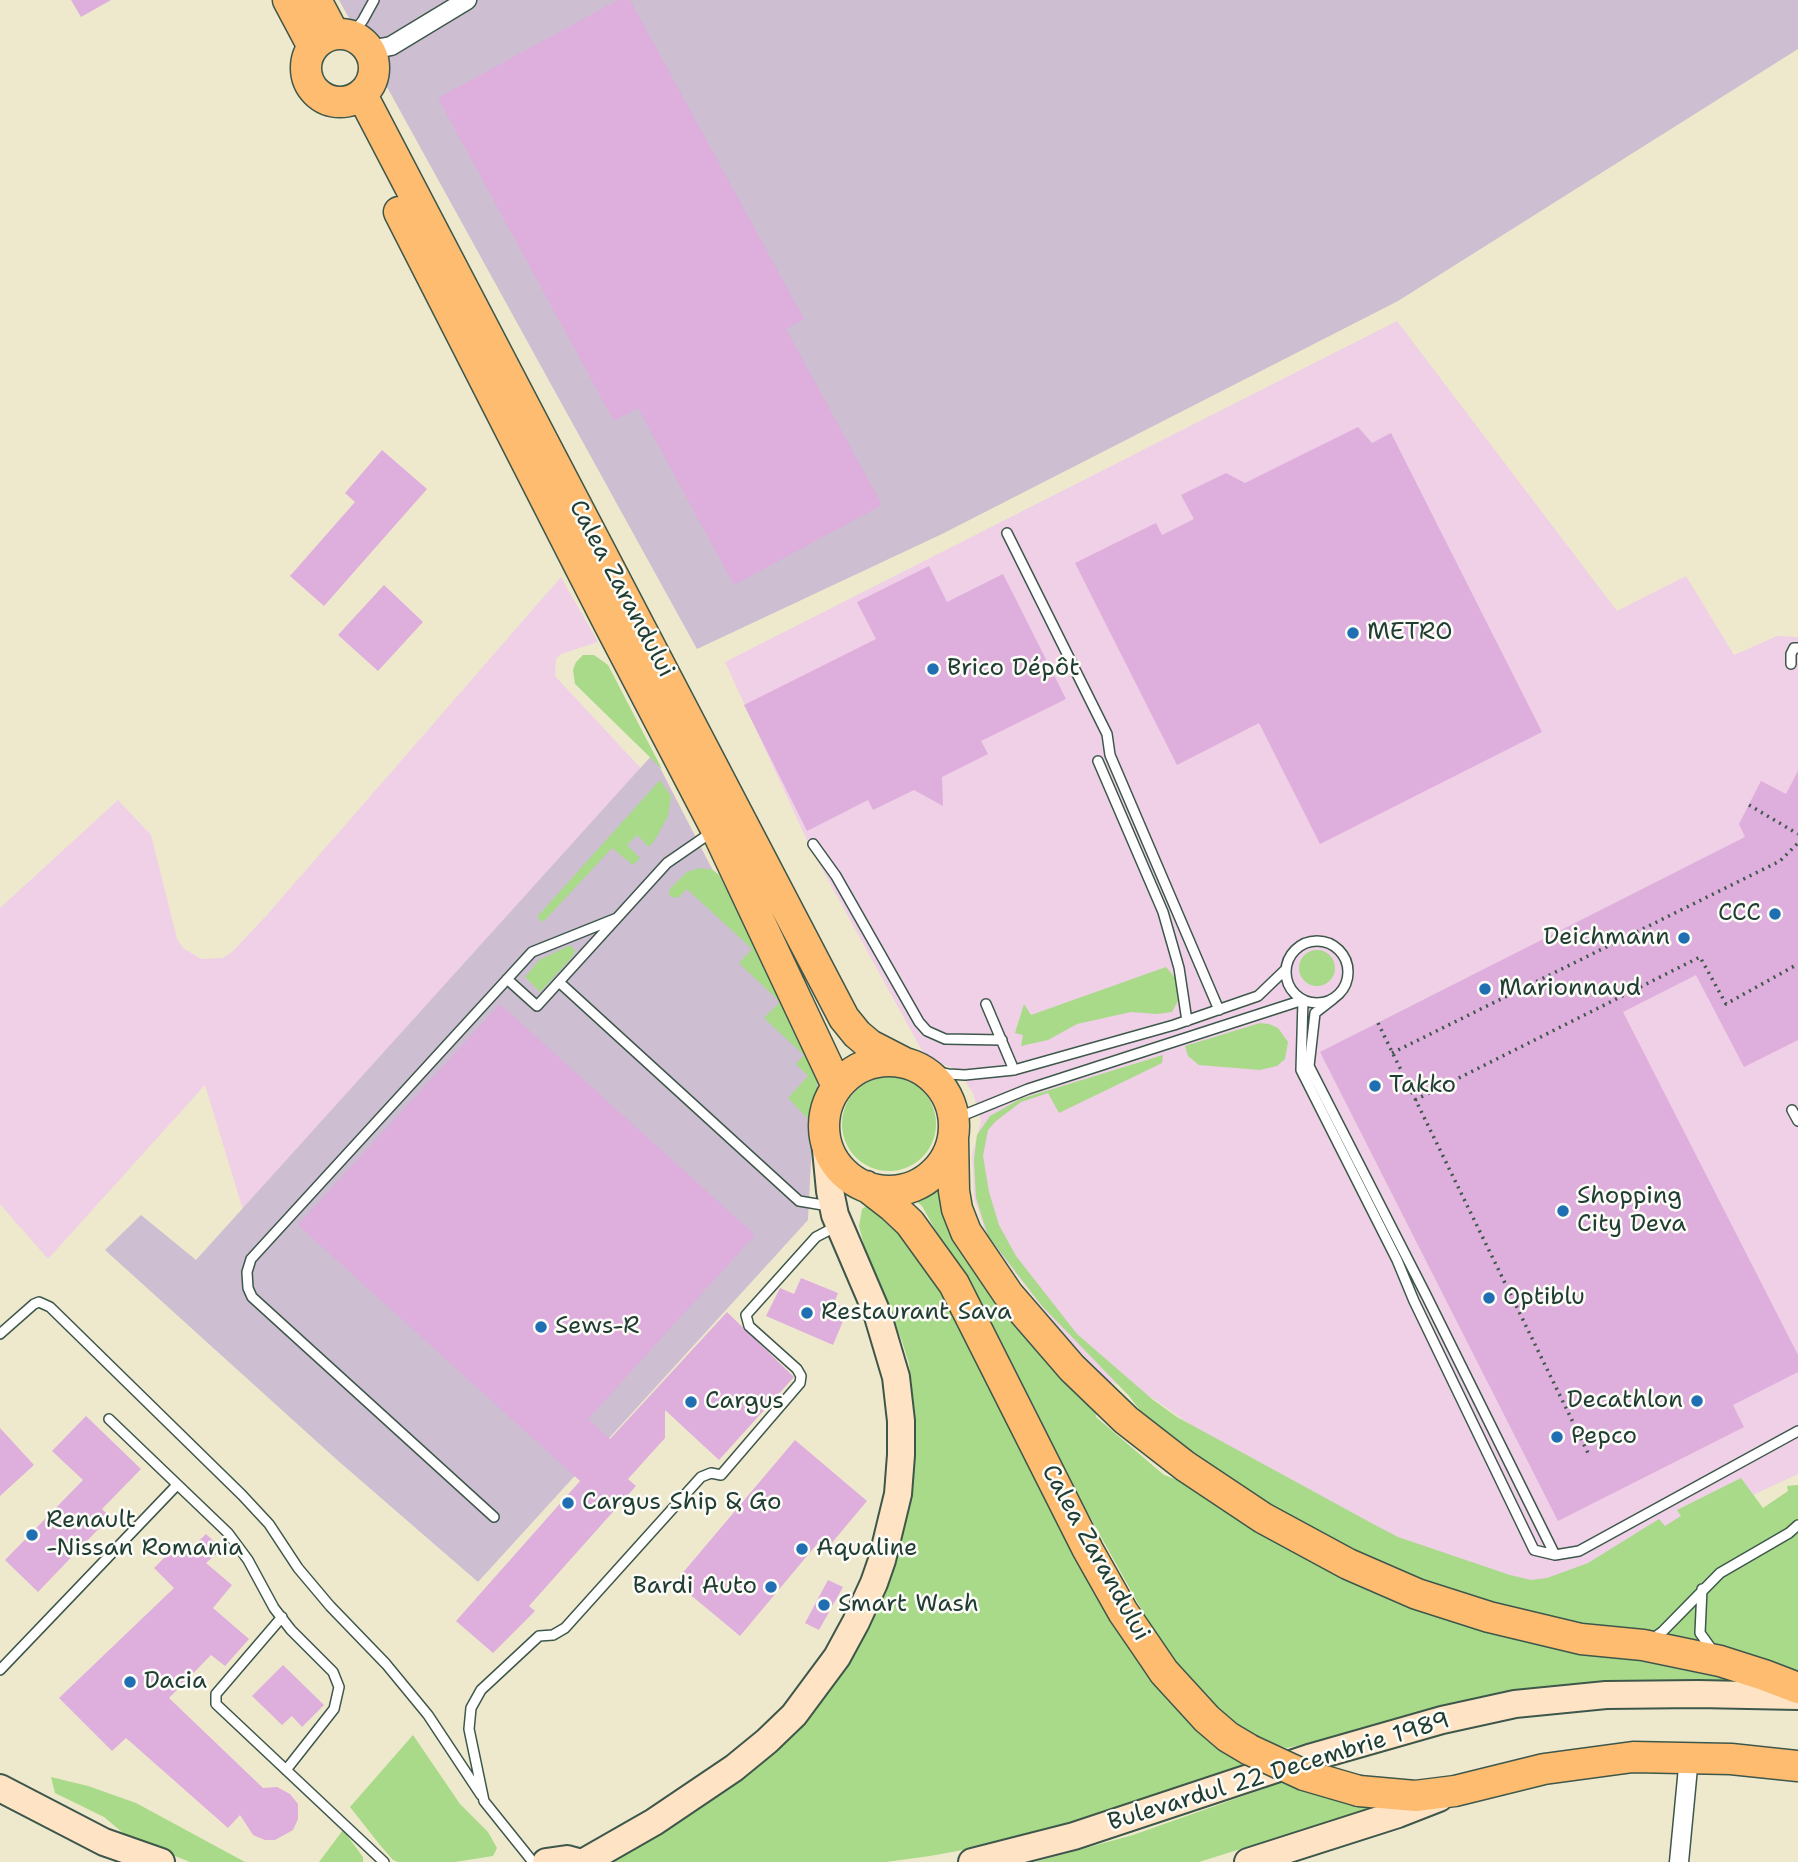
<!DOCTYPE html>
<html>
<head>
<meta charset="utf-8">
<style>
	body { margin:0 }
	canvas { display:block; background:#eee9cd }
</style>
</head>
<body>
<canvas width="1798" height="1862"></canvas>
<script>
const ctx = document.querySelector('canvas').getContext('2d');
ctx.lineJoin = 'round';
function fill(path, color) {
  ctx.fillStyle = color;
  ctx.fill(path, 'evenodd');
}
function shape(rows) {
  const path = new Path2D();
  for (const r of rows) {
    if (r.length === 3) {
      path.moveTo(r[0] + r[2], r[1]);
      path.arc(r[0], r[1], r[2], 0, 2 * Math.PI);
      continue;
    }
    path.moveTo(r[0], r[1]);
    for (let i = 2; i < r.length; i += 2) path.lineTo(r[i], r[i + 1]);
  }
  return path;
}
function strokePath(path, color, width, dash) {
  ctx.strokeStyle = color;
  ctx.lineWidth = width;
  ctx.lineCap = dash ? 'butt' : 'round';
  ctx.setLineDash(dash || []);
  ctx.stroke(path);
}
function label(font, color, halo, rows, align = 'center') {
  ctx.font = font + ' "Shantell Sans",sans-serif';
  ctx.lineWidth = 5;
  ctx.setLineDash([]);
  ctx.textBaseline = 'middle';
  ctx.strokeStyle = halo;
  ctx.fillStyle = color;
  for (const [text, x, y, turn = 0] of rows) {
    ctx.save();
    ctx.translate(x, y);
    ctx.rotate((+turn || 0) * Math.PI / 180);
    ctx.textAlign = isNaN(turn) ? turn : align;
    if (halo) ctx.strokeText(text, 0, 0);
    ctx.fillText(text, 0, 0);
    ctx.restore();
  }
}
const built = shape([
	[1397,321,1617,611,1686,576,1734,655,1777,636,1798,637,1798,1474,1532,1598,1398,1550,1253,1469,1154,1399,1106,1380,1054,1323,987,1237,974,1198,972,1155,981,1121,973,1093,958,1070,926,1058,810,847,725,662],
	[561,577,598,642,561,654,556,659,555,676,649,777,246,1220,205,1085,48,1259,0,1204,0,908,118,800,151,835,177,939,183,948,201,959,223,958,232,952,266,916]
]);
const industrial = shape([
	[339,0,1798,0,1798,49,1398,301,942,534,697,649],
	[653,754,819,1077,813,1123,808,1220,478,1582,336,1459,105,1250,141,1215,196,1260]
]);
const green = shape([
	[583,655,594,655,608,665,662,769,575,684,573,670,576,662],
	[660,780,671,796,668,816,655,840,649,847,637,835,627,845,640,858,633,865,612,848,543,922,537,917],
	[700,868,713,870,719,875,816,1060,818,1078,812,1123,788,1098,808,1076,796,1064,804,1055,764,1018,780,1002,739,963,752,949,687,889,679,897,675,898,669,895,670,889,687,872],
	[568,946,572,946,575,951,572,957,540,992,525,977,539,960],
	[1317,968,18],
	[1166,967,1178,981,1182,993,1172,1012,1157,1014,1131,1012,1077,1024,1048,1040,1021,1046,1023,1035,1015,1033,1024,1004,1031,1015],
	[1260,1023,1269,1024,1278,1028,1288,1042,1285,1059,1277,1066,1260,1070,1199,1065,1188,1056,1185,1046],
	[1163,1055,1162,1063,1059,1113,1048,1093,1021,1102,996,1121,988,1130,983,1156,989,1192,999,1225,1016,1256,1077,1334,1152,1399,1177,1417,1375,1525,1398,1537,1510,1575,1531,1580,1547,1578,1588,1563,1659,1519,1665,1526,1681,1516,1677,1510,1741,1478,1763,1508,1788,1491,1787,1486,1798,1485,1798,1684,1429,1596,1168,1447,1129,1396,1042,1306,988,1236,976,1198,974,1160,977,1135,990,1116,1020,1099],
	[889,1124,47],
	[949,1181,1094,1402,1096,1417,1164,1475,1200,1489,1283,1540,1603,1653,1748,1684,1660,1681,1592,1683,1551,1686,1496,1696,1348,1735,1287,1748,1270,1743,1247,1731,1209,1702,1183,1671,1148,1621,1085,1508,1017,1374,936,1231,922,1206,912,1197,933,1192],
	[871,1203,909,1226,1099,1578,1257,1766,1117,1811,1001,1843,930,1856,886,1862,615,1862,615,1859,788,1735,908,1499,914,1456,912,1388,909,1364,902,1341,867,1257,859,1226,862,1209],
	[413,1735,460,1804,488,1832,497,1848,493,1856,455,1862,398,1862,393,1860,380,1845,350,1807],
	[1291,1776,1394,1801,1199,1862,1035,1862,1133,1835,1263,1789],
	[51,1777,88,1786,136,1803,245,1862,190,1862,129,1838,104,1817,55,1793],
	[343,1830,363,1857,363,1862,319,1862]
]);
const building = shape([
	[71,0,111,0,81,17],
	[618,0,630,0,804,319,786,329,882,505,734,585,638,408,614,421,438,98],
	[1358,427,1372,443,1391,433,1542,732,1320,844,1259,723,1177,765,1075,563,1156,523,1162,535,1194,519,1181,495,1226,473,1245,483],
	[382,450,427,489,324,606,290,576,355,502,345,493],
	[929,566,947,602,1003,574,1066,699,981,741,988,754,942,777,943,806,914,790,873,810,868,800,807,831,744,705,876,639,857,602],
	[384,585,423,622,378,671,338,635],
	[1798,771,1798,1040,1744,1067,1696,975,1623,1012,1798,1355,1798,1372,1733,1405,1744,1427,1558,1521,1320,1052,1745,837,1739,824,1761,781,1786,794],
	[500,1004,755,1235,705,1290,699,1287,704,1291,588,1419,610,1439,727,1312,794,1377,719,1460,665,1410,665,1438,628,1479,636,1486,529,1606,535,1611,493,1653,456,1621,580,1481,298,1225],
	[801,1278,838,1293,834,1303,848,1309,833,1345,766,1316,780,1288,794,1294],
	[86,1416,141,1469,102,1509,110,1517,38,1592,5,1560,83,1480,52,1451],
	[0,1428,34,1465,0,1496],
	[795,1440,867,1501,830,1545,822,1538,740,1636,675,1582],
	[206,1534,222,1549,206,1563,232,1585,213,1608,249,1639,225,1666,211,1655,169,1698,263,1788,277,1787,290,1794,298,1804,298,1819,293,1830,275,1840,265,1840,253,1835,240,1815,228,1828,126,1738,112,1751,59,1698,174,1588,154,1568,177,1545,186,1553],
	[828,1580,843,1587,819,1630,805,1623],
	[283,1665,324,1705,302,1727,292,1716,282,1725,252,1696]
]);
const path = shape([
	[1749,805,1798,834],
	[1378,1023,1588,1453],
	[1392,1053,1780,861,1798,843],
	[1415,1100,1700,957,1726,1004,1798,964]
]);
const service = shape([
	[351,36,363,20,374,0],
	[1007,533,1107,734,1110,755,1219,1010],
	[1791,664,1791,654,1794,648,1798,648],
	[1098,761,1163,912,1179,968,1187,1021],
	[813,844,836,876,919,1022,927,1031,945,1039,1002,1040],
	[1317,972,31],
	[507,979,537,1006,667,863,712,832],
	[559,982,799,1201,829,1206],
	[1333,999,1315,1013,1309,1066,1426,1295,1555,1555],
	[986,1004,1014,1070],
	[922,1069,948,1074,965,1075,1014,1070,1174,1025,1258,996,1286,969],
	[1792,1110,1798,1121],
	[954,1119,1028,1089,1303,1000,1301,1070,1397,1260,1414,1301,1534,1550,1555,1555,1579,1551,1798,1431],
	[0,1334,34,1304,39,1302,50,1307,242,1495,269,1524,298,1568,330,1606,386,1664,428,1715,481,1795],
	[109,1419,228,1533,248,1560,274,1608,291,1630,333,1672,339,1687,334,1709,286,1770],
	[494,1517,252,1297,248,1288,247,1272,251,1259,532,952,617,918],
	[1702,1589,1700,1633,1713,1651],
	[282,1617,216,1694,216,1704,384,1862],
	[1651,1640,1663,1631,1720,1573,1789,1533,1798,1525],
	[0,1670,177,1485],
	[533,1862,484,1801,469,1729,471,1708,481,1690,539,1636,553,1635,565,1628,701,1477,711,1473,721,1475,800,1383,801,1376,797,1369,749,1326,746,1315,816,1237,837,1226]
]);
const minor = shape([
	[370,50,391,46,467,0],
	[1679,1862,1689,1757]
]);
const secondary = shape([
	[0,1788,104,1842,161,1862],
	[546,1862,567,1859,578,1862],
	[584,1862,654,1822,734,1768,767,1741,794,1715,837,1657,856,1622,874,1583,882,1560,898,1494,901,1455,901,1421,896,1377,877,1313,835,1215,830,1191,825,1139],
	[972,1862,1074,1836,1309,1758,1442,1720,1515,1704,1606,1695,1698,1694,1798,1696],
	[1248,1862,1398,1814,1439,1798]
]);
const primary = shape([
	[288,0,313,47],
	[316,0,334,34],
	[340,68,34],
	[362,95,844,1018,857,1034,870,1045,903,1062],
	[399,212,608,622,716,829,837,1086],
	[889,1126,65],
	[953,1139,954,1191,957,1209,966,1232,1008,1294,1072,1368,1126,1420,1185,1466,1263,1518,1348,1564,1417,1594,1489,1617,1581,1639,1643,1645,1720,1661,1764,1675,1798,1688],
	[866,1186,893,1207,910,1223,954,1284,1088,1550,1123,1612,1145,1644,1164,1672,1207,1719,1228,1737,1250,1750],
	[1359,1791,1415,1796,1455,1791,1544,1769,1633,1757,1731,1759,1798,1766]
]);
const primaryBridge = shape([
	[1250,1750,1304,1775,1359,1791]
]);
const markers = [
	[1353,633,7,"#1f6fb2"],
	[933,669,7,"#1f6fb2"],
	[1775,914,7,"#1f6fb2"],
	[1684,938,7,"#1f6fb2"],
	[1485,989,7,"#1f6fb2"],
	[1375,1086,7,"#1f6fb2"],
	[1563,1211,7,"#1f6fb2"],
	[1489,1298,7,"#1f6fb2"],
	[807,1313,7,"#1f6fb2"],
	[541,1327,7,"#1f6fb2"],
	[1697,1401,7,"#1f6fb2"],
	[691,1402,7,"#1f6fb2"],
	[1557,1437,7,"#1f6fb2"],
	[568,1503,7,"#1f6fb2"],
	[32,1535,7,"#1f6fb2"],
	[802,1549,7,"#1f6fb2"],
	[771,1587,7,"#1f6fb2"],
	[824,1605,7,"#1f6fb2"],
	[130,1682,7,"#1f6fb2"]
];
const streetNames = [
	["Calea Zarandului",621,589,62],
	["Calea Zarandului",1095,1553,61],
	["Bulevardul 22 Decembrie 1989",1279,1772,-17]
];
const poiNames = [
	["METRO",1367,633],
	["Brico Dépôt",947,669],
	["CCC",1761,914,"right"],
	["Deichmann",1670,938,"right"],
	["Marionnaud",1499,989],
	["Takko",1389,1086],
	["Shopping",1577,1197],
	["City Deva",1577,1225],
	["Optiblu",1503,1298],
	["Restaurant Sava",821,1313],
	["Sews-R",555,1327],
	["Decathlon",1683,1401,"right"],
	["Cargus",705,1402],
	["Pepco",1571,1437],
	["Cargus Ship & Go",582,1503],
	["Renault",46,1521],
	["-Nissan Romania",46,1549],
	["Aqualine",816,1549],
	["Bardi Auto",757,1587,"right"],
	["Smart Wash",838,1605],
	["Dacia",144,1682]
];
fill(built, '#efd0e6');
fill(industrial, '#cdbed2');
fill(green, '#a8da89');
fill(building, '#deaedd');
strokePath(service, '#3e574b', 12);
strokePath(minor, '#3e574b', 21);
strokePath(secondary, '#3e574b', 30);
strokePath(primary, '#3e574b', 33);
strokePath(path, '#3e574b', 3.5, [2, 5]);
strokePath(service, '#fff', 9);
strokePath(minor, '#fff', 18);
strokePath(secondary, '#fee4c5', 26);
strokePath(primary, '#fdbc6f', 30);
strokePath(primaryBridge, '#3e574b', 33, []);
strokePath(primaryBridge, '#fdbc6f', 30);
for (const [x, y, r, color] of markers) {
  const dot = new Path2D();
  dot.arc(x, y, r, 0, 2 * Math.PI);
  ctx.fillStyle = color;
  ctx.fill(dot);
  strokePath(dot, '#fdfcf7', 2.5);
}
label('24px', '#1f3d34', '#fdfcf7', streetNames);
label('24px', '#1f3d34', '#fdfcf7', poiNames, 'left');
</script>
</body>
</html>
